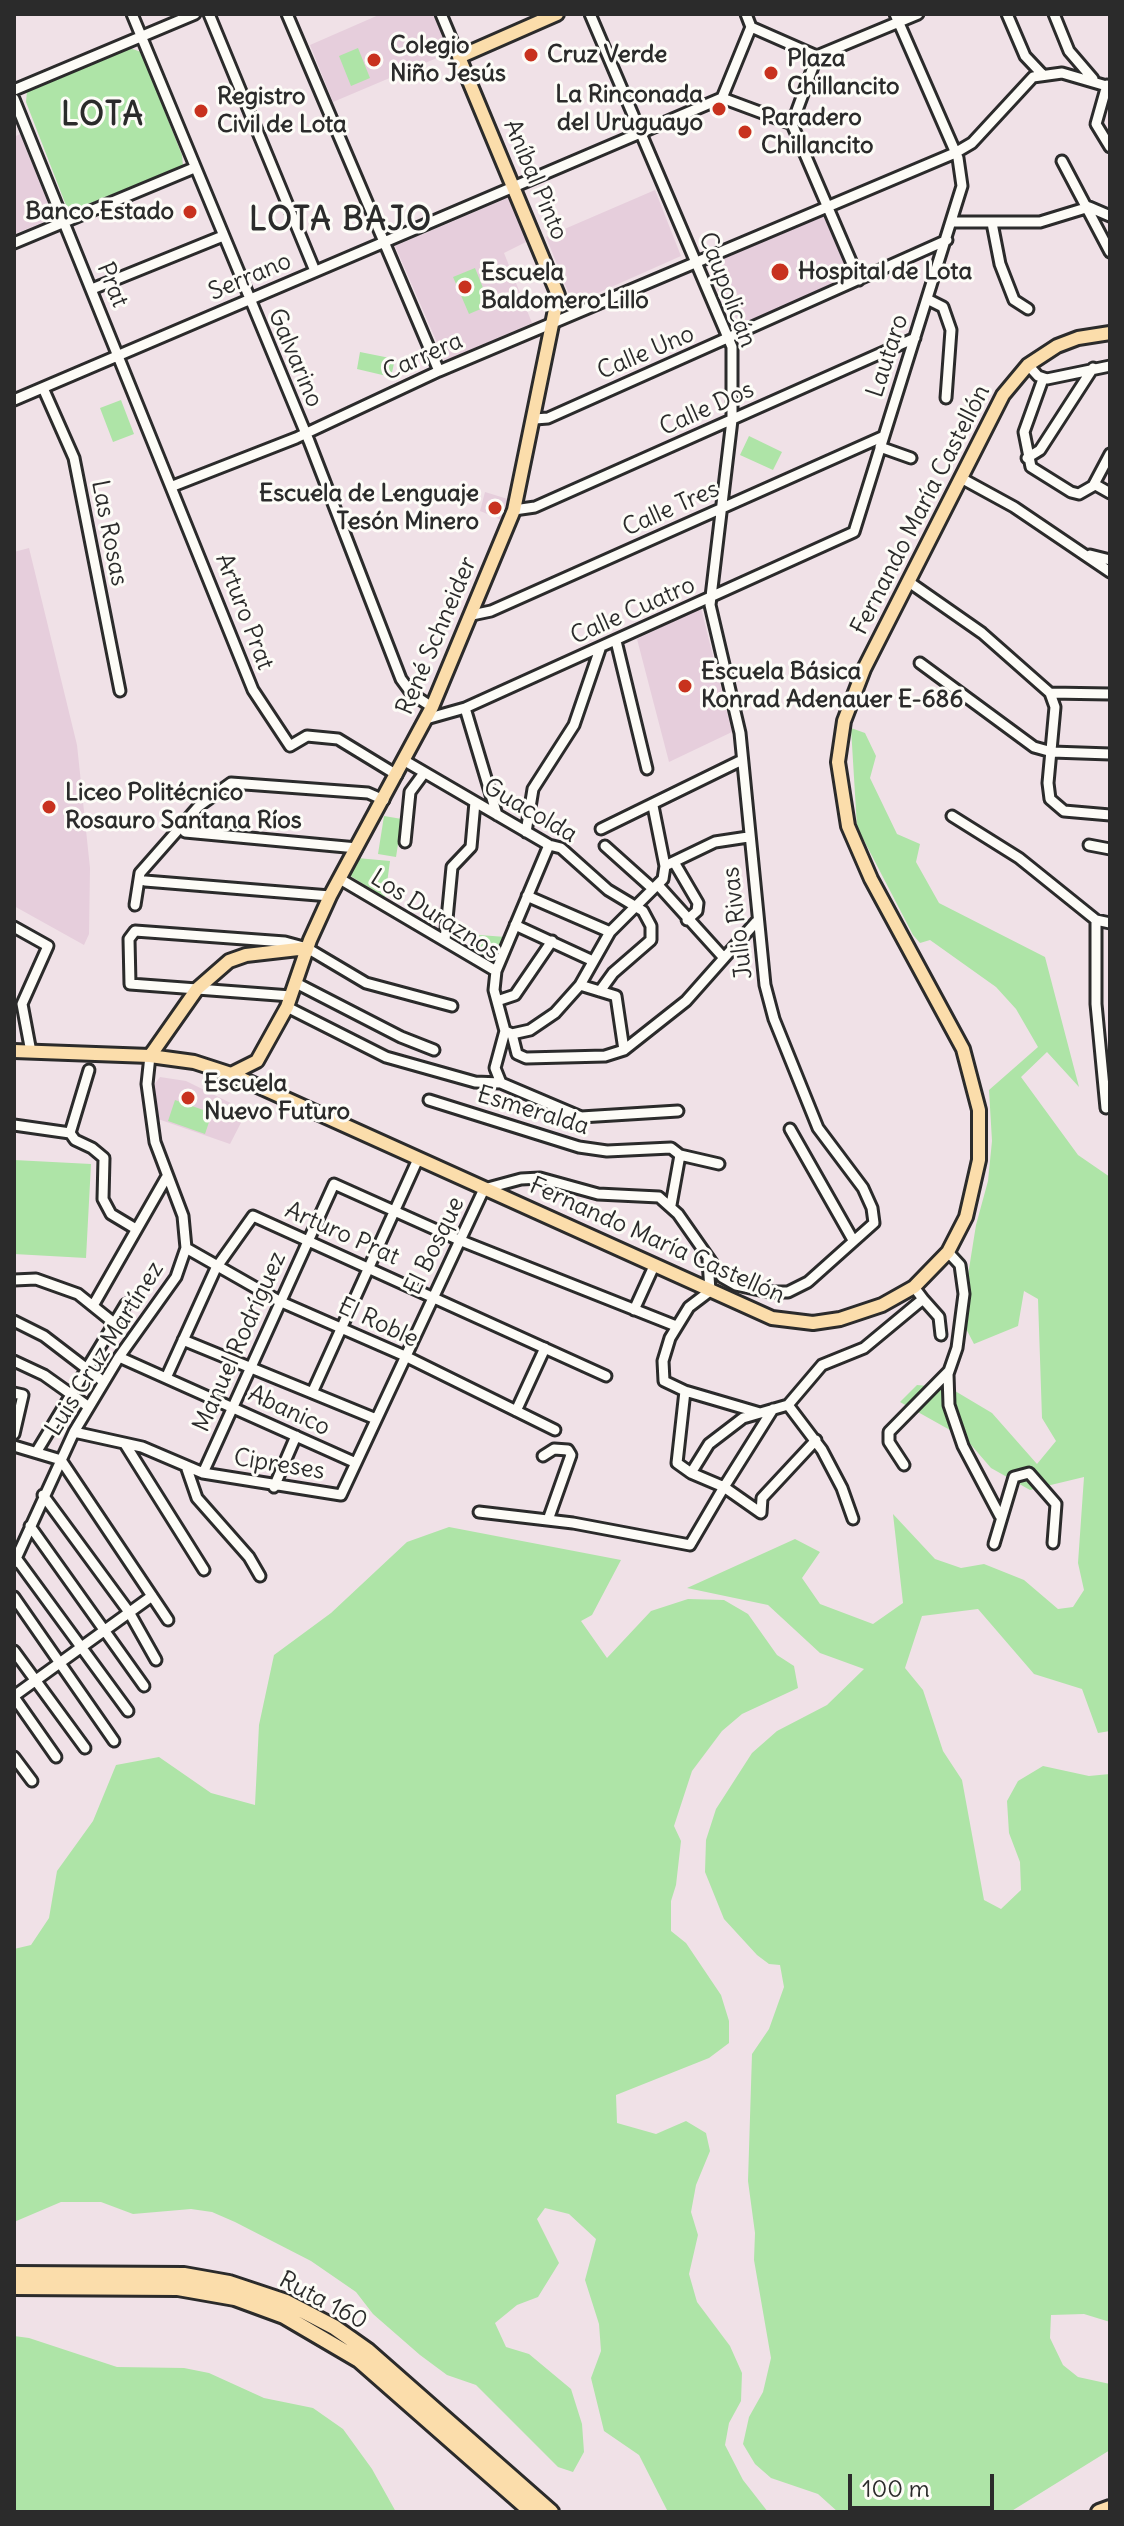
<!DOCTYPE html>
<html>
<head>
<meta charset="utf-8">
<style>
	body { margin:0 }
	#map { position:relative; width:1124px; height:2526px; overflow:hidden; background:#f0e1e7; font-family:Delius,sans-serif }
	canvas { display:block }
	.frame { position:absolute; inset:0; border:16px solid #2b2b2b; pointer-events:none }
	.scale { position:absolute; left:848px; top:2474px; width:146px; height:36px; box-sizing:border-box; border:4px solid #2b2b2b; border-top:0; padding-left:10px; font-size:24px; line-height:28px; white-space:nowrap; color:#2b2b2b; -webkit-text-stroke:6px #fdfcf7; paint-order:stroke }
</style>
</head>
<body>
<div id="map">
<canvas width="1124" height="2526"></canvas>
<div class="frame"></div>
<div class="scale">100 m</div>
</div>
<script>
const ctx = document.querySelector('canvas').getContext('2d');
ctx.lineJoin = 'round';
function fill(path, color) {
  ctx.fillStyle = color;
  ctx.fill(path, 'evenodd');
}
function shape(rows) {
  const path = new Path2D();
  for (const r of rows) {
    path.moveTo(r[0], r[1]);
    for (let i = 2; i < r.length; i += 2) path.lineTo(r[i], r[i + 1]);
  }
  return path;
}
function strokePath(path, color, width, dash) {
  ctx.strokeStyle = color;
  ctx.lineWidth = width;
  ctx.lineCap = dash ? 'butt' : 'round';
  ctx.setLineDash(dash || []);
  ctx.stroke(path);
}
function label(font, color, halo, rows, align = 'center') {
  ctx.font = font + ' Delius,sans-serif';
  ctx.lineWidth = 6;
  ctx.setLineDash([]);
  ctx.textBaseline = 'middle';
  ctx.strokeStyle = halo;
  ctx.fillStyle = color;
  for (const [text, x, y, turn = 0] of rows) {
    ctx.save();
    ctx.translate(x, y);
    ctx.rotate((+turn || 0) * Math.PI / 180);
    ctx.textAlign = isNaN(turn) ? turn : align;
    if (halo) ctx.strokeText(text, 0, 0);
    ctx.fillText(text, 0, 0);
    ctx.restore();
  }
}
const built = shape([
	[381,14,433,14,447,48,444,55,333,102,310,45],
	[20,134,54,218,14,234,14,137],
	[655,190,681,256,573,304,546,237],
	[510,197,530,240,504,253,532,323,445,361,395,246],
	[827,215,853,280,736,330,707,265],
	[485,492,511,500,504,521,480,511],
	[29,548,77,745,90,868,89,934,84,945,14,906,14,552],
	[701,608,732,732,669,762,637,639],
	[160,1077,186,1081,247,1111,230,1144,158,1119,154,1085]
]);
const green = shape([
	[130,48,141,52,182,155,183,166,76,209,67,208,26,102,27,91],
	[358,48,370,78,351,86,339,56],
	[475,268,490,305,469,314,453,277],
	[360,352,395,359,391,377,357,369],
	[121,400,134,434,113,442,100,408],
	[749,436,782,452,773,470,740,455],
	[851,728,865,733,876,756,870,778,897,834,920,844,916,862,939,903,1045,957,1079,1087,1047,1052,1021,1077,1078,1155,1110,1177,1110,1731,1098,1733,1082,1689,1034,1674,978,1609,922,1616,905,1668,923,1690,943,1751,962,1780,984,1900,1001,1909,1021,1890,1020,1862,1009,1833,1007,1801,1018,1781,1043,1766,1089,1776,1110,1774,1110,2322,1084,2314,1051,2315,1050,2338,1063,2365,1078,2377,1110,2384,1110,2450,1010,2512,838,2512,818,2494,771,2478,755,2464,743,2444,749,2417,763,2392,771,2358,754,2260,755,2233,748,2181,752,2054,769,2029,784,1987,780,1965,769,1964,757,1955,724,1919,705,1872,706,1840,716,1809,752,1753,777,1731,827,1705,864,1669,820,1653,768,1605,687,1588,795,1539,820,1552,802,1578,820,1604,873,1624,903,1603,893,1514,935,1559,961,1568,984,1564,1024,1580,1058,1609,1073,1607,1084,1590,1078,1563,1084,1477,1030,1490,991,1468,966,1439,900,1402,917,1385,950,1388,992,1413,1037,1464,1056,1441,1042,1418,1038,1299,1024,1291,1018,1326,974,1344,961,1319,976,1225,988,1181,992,1141,989,1090,1038,1047,1016,1009,996,987,930,940,920,943,913,935,857,827],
	[384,816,402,819,396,857,378,854],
	[357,858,390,861,385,898,349,875],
	[479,935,506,937,495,961,472,950],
	[175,1100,212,1113,205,1134,168,1121],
	[14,1160,91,1164,86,1258,14,1254],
	[449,1527,621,1560,592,1615,581,1621,607,1658,651,1611,688,1599,724,1600,748,1614,777,1655,794,1666,798,1688,742,1714,722,1731,692,1771,674,1826,681,1841,676,1885,671,1901,671,1931,686,1943,721,1995,729,2021,729,2043,709,2058,616,2095,617,2123,656,2134,686,2121,706,2133,710,2151,696,2185,691,2212,698,2235,689,2274,697,2302,730,2346,742,2373,741,2401,729,2423,725,2445,743,2480,768,2512,668,2512,639,2455,604,2431,591,2378,601,2351,599,2324,585,2280,596,2239,569,2214,545,2208,537,2219,559,2263,538,2297,517,2305,495,2323,506,2347,529,2354,571,2389,582,2424,584,2452,573,2472,558,2467,476,2385,447,2375,420,2355,373,2314,356,2292,311,2261,235,2222,212,2212,191,2209,133,2214,101,2202,61,2202,14,2222,14,1949,31,1945,49,1918,57,1871,93,1821,116,1765,159,1757,211,1793,255,1805,259,1725,274,1655,331,1613,407,1542],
	[14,2336,29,2338,117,2367,184,2368,209,2373,264,2398,313,2408,343,2429,372,2469,396,2512,14,2512]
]);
const minor = shape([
	[132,14,309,441,401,679,412,694,432,707],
	[209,14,315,271],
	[287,14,439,371],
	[441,14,459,57],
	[746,14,751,27,817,56],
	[1007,14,1025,56,1042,74],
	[1054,14,1069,51,1093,79],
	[817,56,792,124,859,280],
	[817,56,918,14],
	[1107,85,1096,124,1110,147],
	[14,90,195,14],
	[722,98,751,27],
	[722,98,792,124],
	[14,99,253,690,290,746,307,736,338,739,397,775],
	[1062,161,1110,252],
	[1089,207,1110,216],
	[953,222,1040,222,1089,207],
	[992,223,1000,264,1014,300,1028,309],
	[14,243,194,168],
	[92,289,223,236],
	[927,299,943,307,951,330,946,398],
	[1028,365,1038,376,1047,379,1110,366],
	[1043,379,1024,432,1031,467,1071,492,1079,494,1093,486,1110,454],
	[43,388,74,458,120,691],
	[14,400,722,98],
	[535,419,548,418,947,240],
	[880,447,911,458],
	[1027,458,1040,450,1093,368],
	[961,478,1014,507,1110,572],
	[1094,484,1110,493],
	[173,486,296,438,439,371,955,153,972,143,1033,77,1062,73,1110,87],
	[514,510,535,507,915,338],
	[1090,555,1110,560],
	[909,582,982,633,1050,693,1110,694],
	[472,615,491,611,884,436],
	[616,641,647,769],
	[920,663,1034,747,1052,752,1110,754],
	[1050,693,1055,707,1048,783,1050,799,1064,811,1110,815],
	[465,708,497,815],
	[426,719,465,708,854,532,962,186,958,158,895,14],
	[405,761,549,845,561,848,608,890,643,911,651,926,651,940,613,973,600,991],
	[952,816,1019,858,1096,920,1110,923],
	[601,829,742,760],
	[185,832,357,848],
	[526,832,533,789,574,725,600,649],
	[405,842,410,792,424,773],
	[1089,845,1110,849],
	[605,846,653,889],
	[674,862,698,903,697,911,687,920],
	[665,866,715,842,748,837],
	[340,879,496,971],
	[145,881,330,896],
	[658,885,724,958],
	[527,896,610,932],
	[135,905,140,873,199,806,231,783,368,793,384,800],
	[1096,920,1096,1004,1106,1108],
	[515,925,593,961],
	[14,927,48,946,22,1004,31,1052],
	[445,940,452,867,471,847,475,802],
	[296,983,401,1037,434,1050],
	[580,985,616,996,624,1050],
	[291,996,130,984,129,939,135,931,285,942,307,948,366,983,452,1006],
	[497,1001,515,995,552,941],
	[287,1007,386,1057,475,1082,501,1083],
	[505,1031,512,1034,530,1030,555,1013,580,985,610,932,663,879,665,866,653,806],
	[512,1034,517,1054,526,1058,605,1056,624,1050,686,1001,756,922],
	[89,1070,70,1133,75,1140,92,1148,104,1158,103,1199,111,1214,136,1229],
	[501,1083,495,1068,505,1031,494,990,496,971,549,845],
	[501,1083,581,1117,678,1111],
	[429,1100,579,1147,607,1151,671,1148,680,1155,719,1164],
	[14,1125,70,1133],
	[790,1129,853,1240],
	[671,1205,680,1155],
	[186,1248,279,1301,405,1356,555,1430],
	[948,1252,960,1265,964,1294,957,1348,948,1374,949,1405,963,1446,1000,1516],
	[708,1260,710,1291,689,1307,670,1338,663,1361,664,1381,685,1391,760,1413],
	[14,1280,36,1279,78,1294,114,1323],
	[923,1299,939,1317,941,1335],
	[94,1304,166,1178],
	[634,1310,654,1266],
	[14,1321,44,1336,104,1382],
	[183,1340,376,1419],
	[119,1357,356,1463],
	[14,1361,44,1375,89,1407],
	[166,1378,216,1268,253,1216,606,1376],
	[685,1391,677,1463,691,1473],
	[14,1393,23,1395,14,1434],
	[312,1393,418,1159],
	[788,1405,822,1450,842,1488,853,1519],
	[773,1409,724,1487,761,1513,762,1498,816,1440],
	[516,1411,545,1348],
	[74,1432,142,1447,203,1473,341,1495,484,1189,521,1179,540,1178,598,1194,659,1197,678,1214,722,1277,736,1285,769,1292,788,1292,808,1282,874,1223,872,1208,863,1188,818,1128,774,1019,765,985,740,733,710,605,732,420,732,347,590,14],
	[125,1444,204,1570],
	[14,1446,61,1460,168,1620],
	[37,1451,126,1304],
	[543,1456,554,1449,568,1450,571,1455,548,1520],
	[904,1465,889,1442,889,1432,949,1371],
	[187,1469,197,1498,249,1557,260,1576],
	[203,1473,334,1184,459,1240,676,1326],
	[274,1487,296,1436],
	[43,1495,129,1612,156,1660],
	[479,1512,573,1523,690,1545,724,1487,691,1473,709,1444,743,1418,788,1405,822,1365,864,1348,923,1299,914,1287],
	[30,1526,144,1686],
	[994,1544,1014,1477,1029,1473,1056,1504,1053,1543],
	[16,1558,128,1711],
	[14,1563,74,1432,119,1357,176,1277,186,1248,183,1216,155,1142,147,1084,150,1056],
	[14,1597,114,1741],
	[14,1651,85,1748],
	[14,1696,152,1596],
	[14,1697,56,1757],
	[14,1757,32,1781]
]);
const major = shape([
	[14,1051,150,1056,194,1062,231,1074,772,1318,813,1323,840,1319,882,1305,914,1287,948,1252,966,1217,979,1160,979,1110,963,1049,871,879,848,826,838,762,844,721,864,669,1003,395,1028,365,1057,346,1078,338,1110,333],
	[150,1056,197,989,229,961,246,955,307,948],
	[231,1074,257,1061,287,1007,310,940,330,896,432,707,514,510,558,295,459,57,557,14]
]);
const highway = shape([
	[14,2274,184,2275,229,2283,286,2302,334,2327,368,2351,551,2512],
	[14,2287,178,2288,235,2298,284,2316,359,2360,532,2512],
	[1099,2512,1110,2508]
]);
const markers = [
	[531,55,8,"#c8321e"],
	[374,60,8,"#c8321e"],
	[771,73,8,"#c8321e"],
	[719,109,8,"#c8321e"],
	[201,111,8,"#c8321e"],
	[745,132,8,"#c8321e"],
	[190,212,8,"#c8321e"],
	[780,272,10,"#c8321e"],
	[465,287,8,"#c8321e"],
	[495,508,8,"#c8321e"],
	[685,686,8,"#c8321e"],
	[49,807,8,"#c8321e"],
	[188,1098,8,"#c8321e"]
];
const poiNames = [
	["Colegio",390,46],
	["Niño Jesús",390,74],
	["Cruz Verde",547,55],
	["Plaza",787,59],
	["Chillancito",787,87],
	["La Rinconada",703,95,"right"],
	["del Uruguayo",703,123,"right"],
	["Registro",217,97],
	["Civil de Lota",217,125],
	["Paradero",761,118],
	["Chillancito",761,146],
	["Banco Estado",174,212,"right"],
	["Hospital de Lota",798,272],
	["Escuela",481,273],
	["Baldomero Lillo",481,301],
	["Escuela de Lenguaje",479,494,"right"],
	["Tesón Minero",479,522,"right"],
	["Escuela Básica",701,672],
	["Konrad Adenauer E-686",701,700],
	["Liceo Politécnico",65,793],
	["Rosauro Santana Ríos",65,821],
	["Escuela",204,1084],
	["Nuevo Futuro",204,1112]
];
const streetNames = [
	["Aníbal Pinto",535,180,67],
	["Serrano",250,277,-23],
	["Prat",112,285,68],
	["Caupolicán",727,290,69],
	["Calle Uno",646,353,-23],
	["Lautaro",888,356,-72],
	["Carrera",423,357,-24],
	["Galvarino",295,358,67],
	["Calle Dos",707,409,-24],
	["Calle Tres",671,509,-24],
	["Fernando María Castellón",921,510,-63],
	["Las Rosas",109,533,79],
	["Calle Cuatro",633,611,-24],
	["Arturo Prat",244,612,69],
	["René Schneider",437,636,-67],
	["Guacolda",530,811,30],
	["Los Duraznos",435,915,32],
	["Julio Rivas",738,923,-97],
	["Esmeralda",533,1111,17],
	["Arturo Prat",342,1234,24],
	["Fernando María Castellón",657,1241,24],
	["El Bosque",435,1246,-64],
	["El Roble",378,1323,25],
	["Manuel Rodríguez",240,1342,-66],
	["Luis Cruz Martínez",105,1349,-58],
	["Abanico",289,1411,25],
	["Cipreses",279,1465,9],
	["Ruta 160",323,2301,28]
];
const districtNames = [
	["LOTA",103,116],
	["LOTA BAJO",341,221]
];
fill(built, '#e6cedc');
fill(green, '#aee4a7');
strokePath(minor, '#2b2b2b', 15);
strokePath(major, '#2b2b2b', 18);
strokePath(highway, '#2b2b2b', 20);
strokePath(minor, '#fdfcf7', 9);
strokePath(major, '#fbddab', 12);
strokePath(highway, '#fbddab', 14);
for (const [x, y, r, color] of markers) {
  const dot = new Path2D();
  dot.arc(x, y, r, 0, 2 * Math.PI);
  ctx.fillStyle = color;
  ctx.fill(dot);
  strokePath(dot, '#fdfcf7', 3);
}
label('bold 24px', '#2b2b2b', '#fdfcf7', poiNames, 'left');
label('24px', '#2b2b2b', '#fdfcf7', streetNames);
ctx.letterSpacing = '2px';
label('bold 32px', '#2b2b2b', '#fdfcf7', districtNames);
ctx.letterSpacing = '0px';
</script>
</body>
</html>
